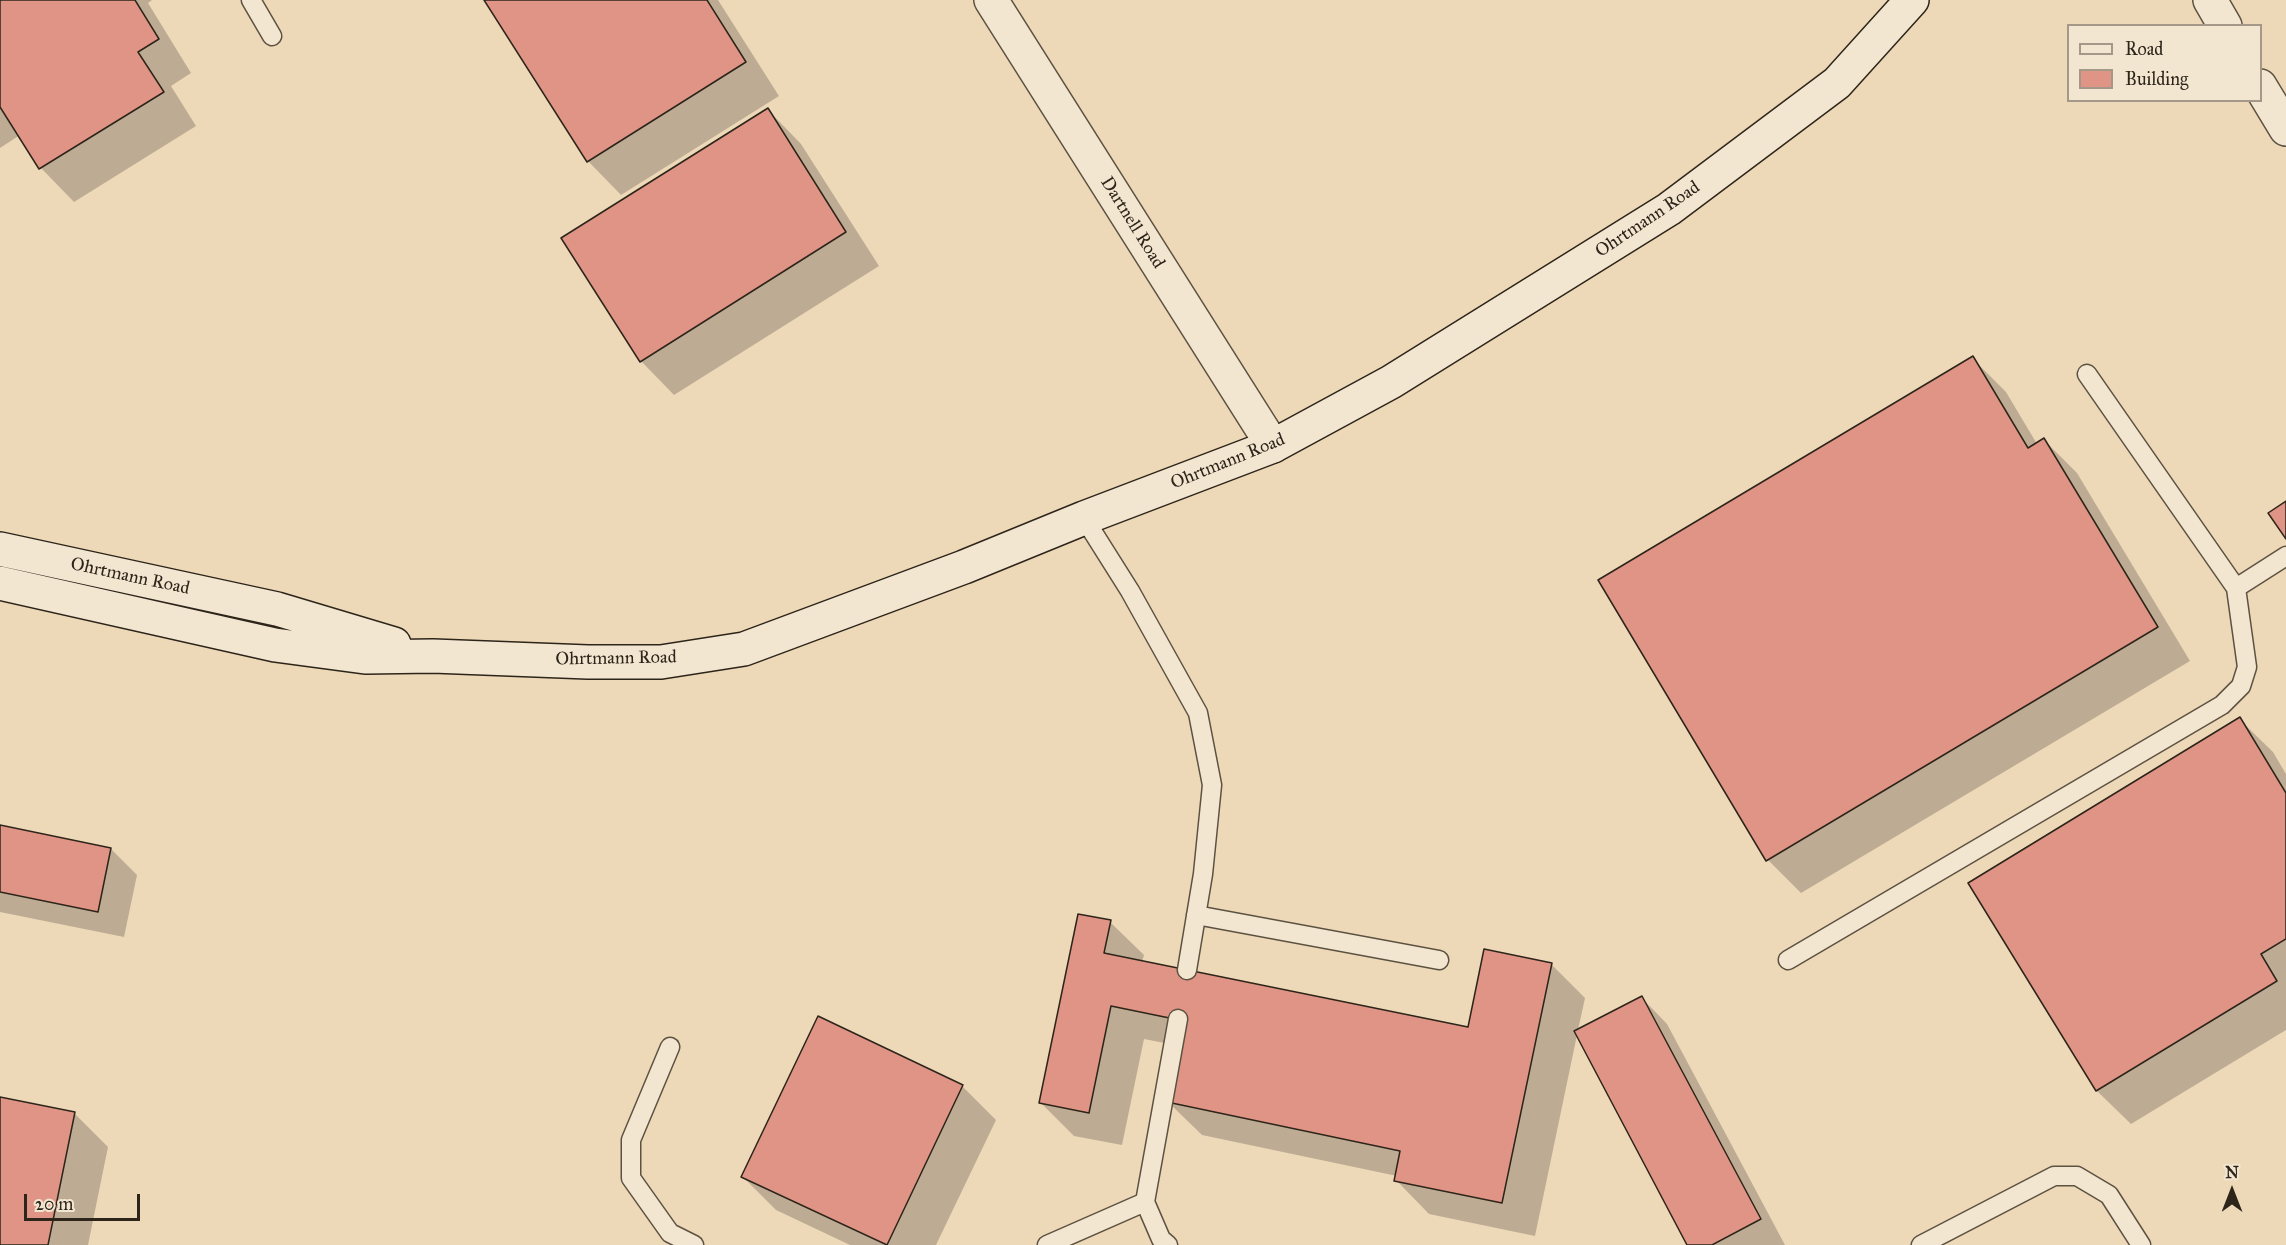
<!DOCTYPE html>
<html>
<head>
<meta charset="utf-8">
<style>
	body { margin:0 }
	#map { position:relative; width:2286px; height:1245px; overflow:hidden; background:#edd8b8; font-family:"IM FELL Great Primer",serif }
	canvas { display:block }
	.legend { position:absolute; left:2067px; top:24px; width:195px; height:78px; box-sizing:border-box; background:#f3e6d1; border:2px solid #a49988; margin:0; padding:8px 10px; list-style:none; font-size:18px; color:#2d251a }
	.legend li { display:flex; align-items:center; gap:12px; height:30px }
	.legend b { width:30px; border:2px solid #a49988 }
	.north { position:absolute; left:2202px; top:1161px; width:60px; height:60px; -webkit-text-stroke:4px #f3e6d1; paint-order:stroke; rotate:0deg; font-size:16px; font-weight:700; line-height:24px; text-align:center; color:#2d251a }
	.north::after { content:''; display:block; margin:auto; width:21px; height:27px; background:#2d251a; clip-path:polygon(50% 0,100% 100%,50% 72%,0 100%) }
	.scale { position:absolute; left:24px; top:1194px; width:116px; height:27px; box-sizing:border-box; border:3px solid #2d251a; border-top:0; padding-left:8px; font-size:18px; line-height:21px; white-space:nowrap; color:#2d251a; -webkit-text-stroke:4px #f3e6d1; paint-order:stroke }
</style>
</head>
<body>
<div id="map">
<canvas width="2286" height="1245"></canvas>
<ul class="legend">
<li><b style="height:8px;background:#f3e6d1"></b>Road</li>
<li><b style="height:16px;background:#df9486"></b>Building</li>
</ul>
<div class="north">N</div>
<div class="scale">20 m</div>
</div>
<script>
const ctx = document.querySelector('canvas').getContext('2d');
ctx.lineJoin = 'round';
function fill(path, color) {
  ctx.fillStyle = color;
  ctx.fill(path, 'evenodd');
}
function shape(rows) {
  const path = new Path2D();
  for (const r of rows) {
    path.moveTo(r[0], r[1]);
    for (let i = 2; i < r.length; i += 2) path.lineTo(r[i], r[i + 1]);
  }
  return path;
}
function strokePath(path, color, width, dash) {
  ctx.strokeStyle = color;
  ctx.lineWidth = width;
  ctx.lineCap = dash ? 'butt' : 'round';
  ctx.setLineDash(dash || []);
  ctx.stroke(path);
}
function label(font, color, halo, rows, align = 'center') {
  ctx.font = font + ' "IM FELL Great Primer",serif';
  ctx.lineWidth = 4.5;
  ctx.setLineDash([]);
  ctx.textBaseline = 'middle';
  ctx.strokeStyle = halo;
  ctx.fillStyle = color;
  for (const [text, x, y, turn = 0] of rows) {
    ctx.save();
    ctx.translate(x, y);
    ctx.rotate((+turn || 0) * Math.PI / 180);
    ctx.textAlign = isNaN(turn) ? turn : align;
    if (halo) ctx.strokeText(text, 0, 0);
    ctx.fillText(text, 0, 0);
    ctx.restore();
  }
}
const shadow = shape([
	[0,0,152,0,148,3,191,73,171,86,196,126,74,202,41,168,20,135,0,148],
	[486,0,718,0,779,96,621,195,588,161],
	[768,110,801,144,879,266,674,395,641,361],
	[1972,358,2006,392,2037,444,2044,440,2077,473,2190,661,1801,893,1768,860],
	[2239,719,2273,752,2286,774,2286,1030,2131,1124,2097,1091,1970,884],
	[0,827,111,849,137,875,124,937,0,912],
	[1110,922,1144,955,1142,962,1469,1029,1551,964,1585,998,1578,1030,1641,997,1667,1024,1785,1245,1689,1245,1577,1035,1535,1236,1429,1214,1396,1180,1397,1176,1202,1135,1168,1102,1180,1046,1144,1039,1122,1145,1074,1136,1041,1103],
	[818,1018,962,1086,996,1120,936,1245,850,1245,776,1210,743,1177],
	[0,1099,74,1113,108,1147,88,1245,0,1245]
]);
const building = shape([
	[0,0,135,0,159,39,138,52,164,92,39,169,0,107,0,0],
	[484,0,707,0,746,62,587,162,484,0],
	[768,108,846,232,640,362,561,238,768,108],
	[1973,356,2028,448,2044,438,2158,627,1766,861,1598,580,1973,356],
	[2286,501,2286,539,2268,513,2286,501],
	[2240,717,2286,793,2286,939,2261,954,2277,981,2096,1091,1968,883,2240,717],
	[0,825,111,848,98,912,0,892,0,825],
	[1078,914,1111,920,1104,953,1468,1027,1484,949,1552,963,1502,1203,1394,1181,1400,1151,1167,1102,1184,1021,1111,1006,1089,1113,1039,1103,1078,914],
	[1642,996,1761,1219,1712,1245,1687,1245,1574,1031,1642,996],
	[818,1016,963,1085,887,1245,741,1177,818,1016],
	[0,1097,75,1112,48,1245,0,1245,0,1097]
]);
const service = shape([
	[251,0,272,36],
	[2087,374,2236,588,2286,556],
	[1084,518,1130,591,1198,713,1212,785,1203,874,1187,970],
	[1196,915,1439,960],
	[1788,960,2222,705,2241,686,2247,667,2236,588],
	[670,1047,631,1140,631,1178,670,1233,694,1245],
	[1047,1245,1145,1202],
	[1168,1245,1161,1239,1145,1202,1178,1019],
	[1921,1245,2054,1176,2077,1176,2109,1195,2141,1245]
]);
const minor = shape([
	[991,0,1273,446],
	[2210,0,2225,26],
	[2260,86,2286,129]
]);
const secondary = shape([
	[0,549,277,609,394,644],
	[0,583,275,645,365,657,433,656,588,662,661,662,744,649,964,567,1084,518,1273,446,1391,382,1669,209,1837,83,1912,0]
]);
const streetNames = [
	["Ohrtmann Road",1648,220,-34],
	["Dartnell Road",1132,223,58],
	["Ohrtmann Road",1228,462,-22],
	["Ohrtmann Road",130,577,12],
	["Ohrtmann Road",616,659,-1]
];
fill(shadow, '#0003');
fill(building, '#df9486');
strokePath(building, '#2d251a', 1.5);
strokePath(service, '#5d5242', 21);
strokePath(minor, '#5d5242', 36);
strokePath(secondary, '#2d251a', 36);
strokePath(service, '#f3e6d1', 18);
strokePath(minor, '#f3e6d1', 33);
strokePath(secondary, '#f3e6d1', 33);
label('18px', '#2d251a', '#f3e6d1', streetNames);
</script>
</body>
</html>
